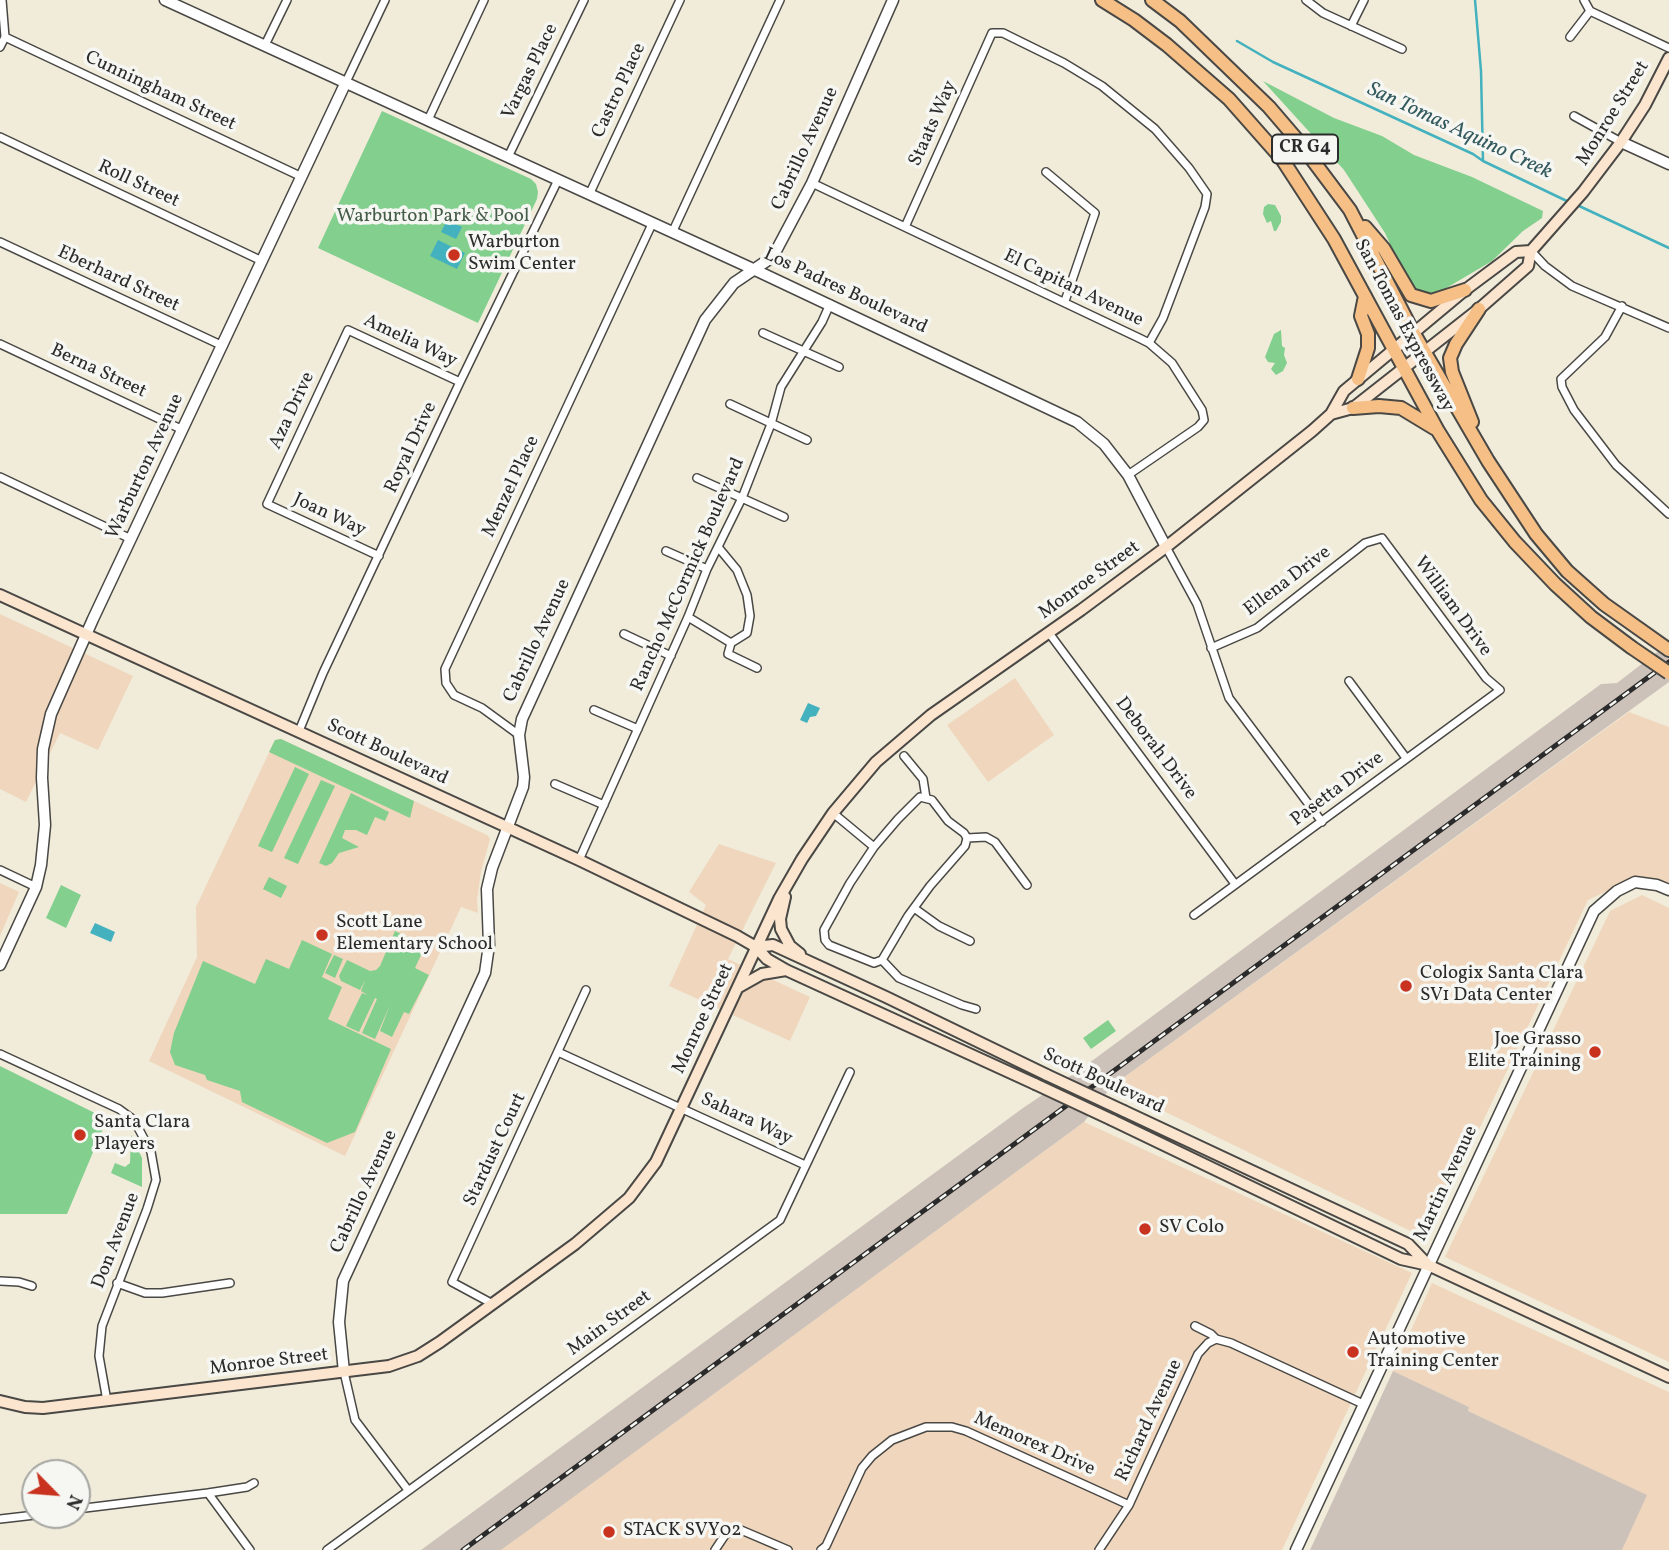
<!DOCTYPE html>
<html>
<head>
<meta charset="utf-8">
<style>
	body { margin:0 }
	#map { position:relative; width:1669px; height:1550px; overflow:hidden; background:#f1ecda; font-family:Vollkorn,serif }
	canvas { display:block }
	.north { position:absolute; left:21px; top:1459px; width:70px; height:70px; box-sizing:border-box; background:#f6f6f2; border:2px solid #a5a5a2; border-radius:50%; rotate:115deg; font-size:19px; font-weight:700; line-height:28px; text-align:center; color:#2b2b2b }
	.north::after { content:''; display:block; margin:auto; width:24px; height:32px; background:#c8321e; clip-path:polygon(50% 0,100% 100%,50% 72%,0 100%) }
</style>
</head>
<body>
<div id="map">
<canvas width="1669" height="1550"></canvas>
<div class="north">N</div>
</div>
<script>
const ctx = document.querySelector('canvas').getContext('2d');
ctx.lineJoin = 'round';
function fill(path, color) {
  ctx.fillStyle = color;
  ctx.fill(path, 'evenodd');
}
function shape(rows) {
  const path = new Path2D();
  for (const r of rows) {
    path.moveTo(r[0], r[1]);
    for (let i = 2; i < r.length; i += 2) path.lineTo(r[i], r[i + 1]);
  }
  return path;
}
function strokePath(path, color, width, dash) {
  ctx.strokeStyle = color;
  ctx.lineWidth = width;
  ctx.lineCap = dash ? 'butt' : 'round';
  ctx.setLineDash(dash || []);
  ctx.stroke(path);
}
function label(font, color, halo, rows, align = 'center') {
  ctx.font = font + ' Vollkorn,serif';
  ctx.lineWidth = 7;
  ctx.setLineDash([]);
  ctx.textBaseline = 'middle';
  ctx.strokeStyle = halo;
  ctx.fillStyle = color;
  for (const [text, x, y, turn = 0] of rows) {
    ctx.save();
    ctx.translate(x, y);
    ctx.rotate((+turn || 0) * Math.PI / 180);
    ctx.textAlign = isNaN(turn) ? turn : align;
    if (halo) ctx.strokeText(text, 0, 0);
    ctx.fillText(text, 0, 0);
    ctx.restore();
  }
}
const built = shape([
	[0,614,133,676,98,750,60,733,26,802,0,789],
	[1015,678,1054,735,988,782,947,725],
	[1629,712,1669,727,1669,892,1637,877,1588,900,1427,1239,1112,1086],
	[281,739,487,835,490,839,481,872,477,900,478,913,461,907,345,1156,149,1061,197,957,196,907,275,740],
	[719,844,776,863,728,959,810,997,790,1041,669,986,706,905,689,892],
	[0,883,19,892,0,936],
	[1642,895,1669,908,1669,1362,1445,1257,1610,911],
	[1084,1122,1412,1273,1282,1550,501,1550],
	[1432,1283,1669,1392,1669,1550,1622,1550,1646,1495,1468,1411,1469,1407,1393,1371]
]);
const industrial = shape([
	[1669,643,1669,682,1112,1086,1084,1122,530,1529,501,1550,421,1550,1023,1108,1085,1066,1601,684,1617,683],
	[1393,1371,1469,1407,1468,1411,1647,1495,1622,1550,1310,1550]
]);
const green = shape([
	[1263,81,1334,118,1382,136,1414,155,1472,177,1543,211,1542,218,1523,231,1492,261,1443,290,1432,294,1417,291,1409,285,1385,233,1344,170],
	[382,111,531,179,536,184,538,192,537,199,478,323,318,248],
	[1268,204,1275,205,1281,216,1281,222,1276,231,1274,231,1271,221,1267,223,1263,214,1264,207],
	[1281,330,1282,346,1285,348,1284,355,1287,363,1283,371,1276,375,1271,369,1275,363,1268,362,1265,357,1274,334],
	[281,739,414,801,410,818,269,752,275,740],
	[295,767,309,774,272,852,258,846],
	[321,780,335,786,298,864,284,858],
	[351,793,389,812,385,821,375,817,367,835,356,830,345,830,342,838,359,847,339,853,332,863,326,866,319,863],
	[269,877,287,886,281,898,263,889],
	[61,885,81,895,66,928,46,918],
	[395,931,415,941,421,955,415,968,429,975,409,1014,404,1012,392,1037,380,1031,390,1005,375,1039,362,1033,377,999,375,998,359,1032,346,1026,362,993,368,995,361,991,365,980,360,990,341,981,339,976,347,960,370,971,376,970,380,966],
	[302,940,332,954,322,977,342,987,328,1019,391,1049,355,1132,327,1143,242,1102,240,1091,207,1080,205,1075,175,1065,170,1052,174,1033,203,961,255,984,266,959,289,969],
	[334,955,343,959,335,978,325,973],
	[1108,1020,1116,1031,1091,1049,1083,1038],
	[0,1066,107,1119,67,1214,0,1214],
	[131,1135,142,1158,142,1187,111,1173,115,1163,125,1167,130,1163]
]);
const water = shape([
	[447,220,462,227,456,239,441,232],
	[438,240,465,253,457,269,430,256],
	[808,703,820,708,816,716,810,717,807,723,800,720],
	[95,923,115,932,111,942,90,933]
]);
const stream = shape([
	[1475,0,1481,71,1483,161],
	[1237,41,1273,62,1473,154,1483,161,1571,203],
	[1577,205,1669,248]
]);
const minor = shape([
	[1306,0,1323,13,1402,49],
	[1584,0,1590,11,1669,48],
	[1351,26,1364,0],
	[5,37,302,177],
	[1570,37,1590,11],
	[265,45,287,0],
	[0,47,5,37,2,0],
	[346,82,385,0],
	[1574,116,1621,142],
	[428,120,484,0],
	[0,137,262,261],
	[508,157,584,0],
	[1046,172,1095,213,1065,301],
	[812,183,1139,338,1149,343,1172,363,1202,410,1204,420,1198,427,1128,475],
	[589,195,680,0],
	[905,227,992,33,1003,33,1064,63,1102,86,1155,129,1189,168,1207,194,1205,207,1163,318,1149,343],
	[672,233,780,0],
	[0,242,223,346],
	[1531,251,1545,266,1572,286,1669,328],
	[1622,306,1605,337,1561,379,1562,387,1574,410,1616,465,1669,514],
	[763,333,839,367],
	[0,344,183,430],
	[730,404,807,440],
	[0,477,131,539],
	[697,478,784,517],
	[1166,547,1197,604,1229,698,1322,822],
	[666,551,707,569],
	[379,556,267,504,348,330,460,382],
	[688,617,731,643,747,633,750,616,747,595,737,570,718,547],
	[1049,633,1235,884],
	[624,634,671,656],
	[731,643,728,654,757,668],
	[1349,681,1406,758],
	[594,710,638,729],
	[299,731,323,673,460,382,558,180],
	[519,735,482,708,454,695,446,683,445,669,652,224],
	[904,756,923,779,926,798],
	[555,784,604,805],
	[833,813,874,847],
	[967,838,986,837,995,842,1027,885],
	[579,860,688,617,707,569,742,498,771,424,781,387,822,322,830,304],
	[0,870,36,887],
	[914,908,939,926,970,941],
	[1194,915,1500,690,1486,678,1382,538,1365,543,1257,628,1211,648],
	[882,960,874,963,829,945,825,940,824,930,850,883,874,847,898,819,920,797,932,800,948,821,964,833,967,838],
	[882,960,908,916,930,886,965,846,967,838],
	[882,960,899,978,962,1005,976,1009],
	[558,1052,805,1165],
	[0,1054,119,1109,134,1120,151,1152,156,1180,147,1209,102,1326,99,1356,107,1401],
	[0,1281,19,1282,32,1286],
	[117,1283,145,1293,162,1293,230,1283],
	[491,1303,452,1282,586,990],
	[1195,1326,1211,1334,1216,1339],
	[344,1372,355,1420,408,1490],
	[208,1493,247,1487,254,1483],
	[77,1509,208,1493,250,1550],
	[0,1519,35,1515],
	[327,1550,780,1220,850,1072],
	[715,1550,725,1535,732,1530,741,1530,788,1550],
	[821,1550,826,1546,862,1468,872,1456,892,1440,926,1427,952,1427,966,1431,1129,1505],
	[1099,1550,1129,1505,1198,1354,1208,1343,1216,1339,1231,1343,1363,1404]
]);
const tertiary = shape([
	[165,0,753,269,1077,422,1104,444,1128,475,1166,547],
	[1621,142,1669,164],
	[0,965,36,887,41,865,45,825,42,778,43,749,51,714,93,619,346,82],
	[344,1372,339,1322,343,1281,485,973,489,945,487,889,492,868,523,787,524,777,519,735,522,719,705,320,734,283,768,260,777,249,812,183,893,0],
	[1296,1550,1594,911,1617,891,1635,882,1657,885,1669,890]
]);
const secondary = shape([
	[1331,414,1353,408,1479,309,1528,266,1531,251,1583,192,1621,142,1645,105,1669,58],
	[0,595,579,860,737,936,756,947,767,959,786,970,1035,1084],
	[785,897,780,919,781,929,790,946,800,954],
	[756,947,773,945,886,997,1047,1075],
	[739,987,762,974,786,970],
	[1124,1111,1408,1244,1428,1265],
	[1112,1120,1401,1259,1428,1265,1669,1377],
	[0,1401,25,1407,43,1408,389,1366,418,1356,440,1342,575,1244,629,1198,656,1162,779,899,802,859,833,813,876,762,931,715,1081,610,1166,547,1312,431,1331,414,1344,391,1465,290,1516,252,1531,251]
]);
const trunk = shape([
	[1102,0,1134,20,1167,45,1229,99,1282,159,1334,239,1438,431,1481,500,1515,542,1555,584,1591,617,1631,647],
	[1152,0,1180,21,1269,107,1299,142,1350,210,1413,332,1488,461,1536,534,1567,571,1604,604,1669,650],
	[1365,227,1384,249,1411,295,1431,301,1465,290],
	[1358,379,1368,348,1368,334,1361,316,1365,296],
	[1353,408,1379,406,1401,408,1434,428],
	[1472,422,1452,372,1450,358,1456,344,1479,309]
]);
const rail = shape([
	[463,1550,1669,662]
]);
const secondaryBridge = shape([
	[1047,1075,1124,1111],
	[1035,1084,1112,1120]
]);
const trunkBridge = shape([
	[1631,647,1669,673]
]);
const markers = [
	[454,255,7,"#c8321e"],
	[322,935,7,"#c8321e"],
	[1406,986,7,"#c8321e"],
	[1595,1052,7,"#c8321e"],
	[80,1135,7,"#c8321e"],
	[1145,1229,7,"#c8321e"],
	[1353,1352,7,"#c8321e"],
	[609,1532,7,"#c8321e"]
];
const shields = [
	[1305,149,66]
];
const shieldNames = [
	["CR G4",1305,149]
];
const streetNames = [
	["Vargas Place",531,72,-64],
	["Castro Place",620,91,-65],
	["Cunningham Street",160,92,25],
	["Monroe Street",1614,114,-58],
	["Staats Way",934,124,-66],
	["Cabrillo Avenue",806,149,-65],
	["Roll Street",138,185,25],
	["Eberhard Street",118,280,25],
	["El Capitan Avenue",1073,289,26],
	["Los Padres Boulevard",845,292,25],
	["San Tomas Expressway",1403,326,62],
	["Amelia Way",410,342,25],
	["Berna Street",98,372,25],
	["Aza Drive",293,411,-65],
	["Royal Drive",412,448,-65],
	["Warburton Avenue",146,467,-65],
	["Menzel Place",512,487,-65],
	["Joan Way",329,516,25],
	["Rancho McCormick Boulevard",689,575,-66],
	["Monroe Street",1090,581,-36],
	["Ellena Drive",1288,582,-37],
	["William Drive",1452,607,54],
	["Cabrillo Avenue",538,641,-65],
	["Deborah Drive",1155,749,53],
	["Scott Boulevard",387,753,25],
	["Pasetta Drive",1338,790,-37],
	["Monroe Street",704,1019,-65],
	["Scott Boulevard",1103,1082,25],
	["Sahara Way",746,1120,25],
	["Stardust Court",496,1150,-65],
	["Martin Avenue",1447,1184,-65],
	["Cabrillo Avenue",365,1192,-65],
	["Don Avenue",117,1241,-69],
	["Main Street",610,1324,-36],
	["Monroe Street",269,1363,-7],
	["Richard Avenue",1150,1421,-65],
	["Memorex Drive",1034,1445,24]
];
const parkNames = [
	["Warburton Park & Pool",433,218]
];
const poiNames = [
	["Warburton",468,244],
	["Swim Center",468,266],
	["Scott Lane",336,924],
	["Elementary School",336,946],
	["Cologix Santa Clara",1420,975],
	["SV1 Data Center",1420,997],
	["Joe Grasso",1581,1041,"right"],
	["Elite Training",1581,1063,"right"],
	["Santa Clara",94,1124],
	["Players",94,1146],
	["SV Colo",1159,1229],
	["Automotive",1367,1341],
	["Training Center",1367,1363],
	["STACK SVY02",623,1532]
];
const waterNames = [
	["San Tomas Aquino Creek",1459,132,25]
];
fill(built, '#efd6bc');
fill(industrial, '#cdc2b9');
fill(green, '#82cf8e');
fill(water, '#43b1be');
strokePath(stream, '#43b1be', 2.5);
strokePath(minor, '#494845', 10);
strokePath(tertiary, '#494845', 13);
strokePath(secondary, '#494845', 14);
strokePath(trunk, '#494845', 16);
strokePath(minor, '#fff', 7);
strokePath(tertiary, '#fff', 10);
strokePath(secondary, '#fbe5cf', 10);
strokePath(trunk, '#f5bf86', 12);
strokePath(rail, '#2b2b2b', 5);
strokePath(rail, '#f6f6f2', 2.5, [8]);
strokePath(secondaryBridge, '#494845', 14, []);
strokePath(trunkBridge, '#494845', 16, []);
strokePath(secondaryBridge, '#fbe5cf', 10);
strokePath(trunkBridge, '#f5bf86', 12);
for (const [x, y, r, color] of markers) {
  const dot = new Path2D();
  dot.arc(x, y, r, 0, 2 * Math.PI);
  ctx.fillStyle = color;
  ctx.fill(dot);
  strokePath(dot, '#f6f6f2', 2.5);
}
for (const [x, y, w] of shields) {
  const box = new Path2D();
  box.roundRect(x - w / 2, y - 14.5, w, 29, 5);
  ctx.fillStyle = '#f6f6f2';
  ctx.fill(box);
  strokePath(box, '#2b2b2b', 2);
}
label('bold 18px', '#2b2b2b', null, shieldNames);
label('19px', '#2b2b2b', '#f6f6f2', streetNames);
label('19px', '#455c49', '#f6f6f2', parkNames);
label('19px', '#2b2b2b', '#f6f6f2', poiNames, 'left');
label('italic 21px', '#335a5e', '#f6f6f2', waterNames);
</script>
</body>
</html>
